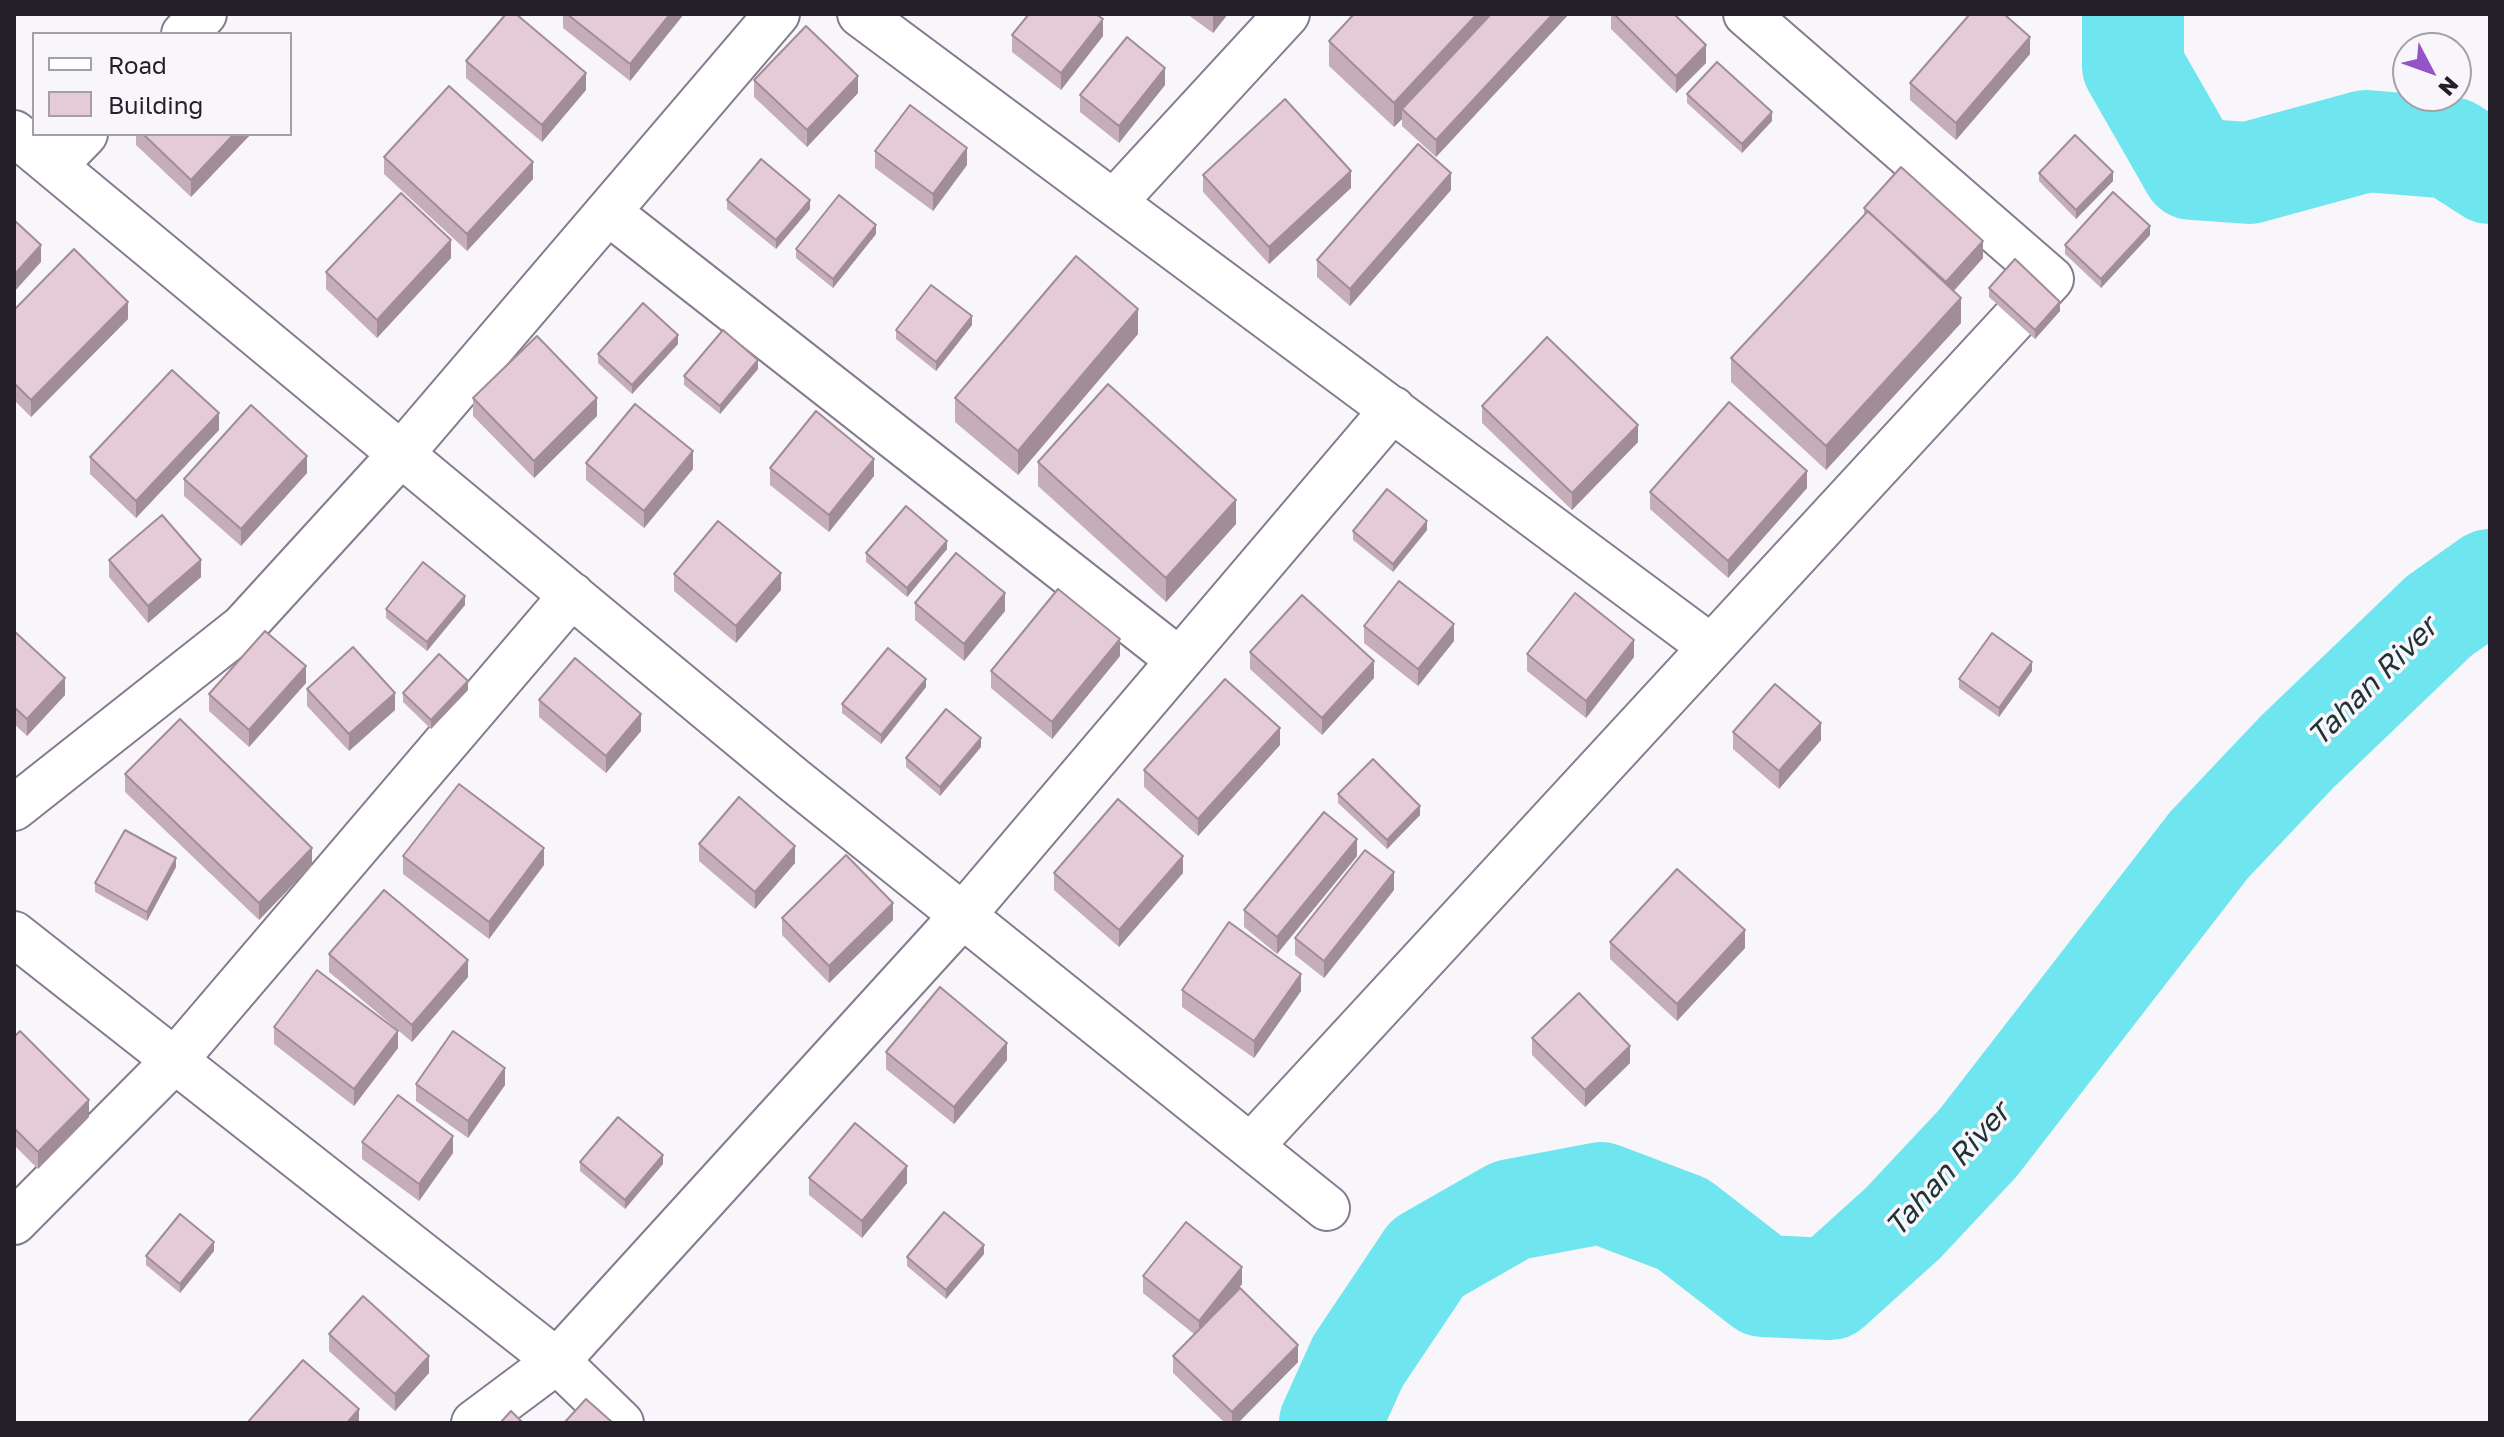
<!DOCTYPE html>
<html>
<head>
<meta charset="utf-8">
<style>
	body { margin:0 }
	#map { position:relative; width:2504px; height:1437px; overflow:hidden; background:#f9f6fb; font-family:"Golos Text",sans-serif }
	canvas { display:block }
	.frame { position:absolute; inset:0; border:16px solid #231e27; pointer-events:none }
	.legend { position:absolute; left:32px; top:32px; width:260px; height:104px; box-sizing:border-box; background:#f9f6fb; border:2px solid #a3a0a6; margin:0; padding:10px 14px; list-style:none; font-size:24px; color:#231e27 }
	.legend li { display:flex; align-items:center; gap:16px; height:40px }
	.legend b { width:40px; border:2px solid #a3a0a6 }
	.north { position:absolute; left:2392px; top:32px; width:80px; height:80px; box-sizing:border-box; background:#f9f6fb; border:2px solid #a3a0a6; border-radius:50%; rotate:131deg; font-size:22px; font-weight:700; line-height:32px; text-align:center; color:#231e27 }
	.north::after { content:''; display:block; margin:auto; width:28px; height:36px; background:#9553c8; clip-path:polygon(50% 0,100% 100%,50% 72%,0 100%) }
</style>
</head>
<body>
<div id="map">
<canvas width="2504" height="1437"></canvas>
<div class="frame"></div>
<ul class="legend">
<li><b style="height:10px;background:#fff"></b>Road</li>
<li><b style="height:22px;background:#e5cad8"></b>Building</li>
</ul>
<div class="north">N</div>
</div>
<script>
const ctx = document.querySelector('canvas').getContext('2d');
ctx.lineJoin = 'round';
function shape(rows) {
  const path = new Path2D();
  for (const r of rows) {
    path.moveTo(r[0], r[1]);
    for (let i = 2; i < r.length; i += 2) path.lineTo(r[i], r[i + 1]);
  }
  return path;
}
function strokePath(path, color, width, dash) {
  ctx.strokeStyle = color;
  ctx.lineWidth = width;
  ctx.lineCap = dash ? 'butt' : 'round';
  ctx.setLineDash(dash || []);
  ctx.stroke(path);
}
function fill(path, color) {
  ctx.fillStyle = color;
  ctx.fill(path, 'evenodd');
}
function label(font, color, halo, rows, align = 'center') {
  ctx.font = font + ' "Golos Text",sans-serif';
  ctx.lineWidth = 7;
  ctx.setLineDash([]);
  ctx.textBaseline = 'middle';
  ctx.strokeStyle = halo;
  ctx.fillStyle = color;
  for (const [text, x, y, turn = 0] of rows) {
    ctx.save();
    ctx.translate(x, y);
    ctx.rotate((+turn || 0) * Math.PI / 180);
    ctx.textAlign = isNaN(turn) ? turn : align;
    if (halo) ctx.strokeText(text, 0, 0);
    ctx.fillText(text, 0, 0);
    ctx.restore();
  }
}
const river = shape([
	[2133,14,2133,66,2192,169,2249,173,2366,141,2451,148,2490,173],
	[1330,1423,1358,1361,1427,1258,1511,1210,1601,1193,1683,1224,1763,1286,1830,1289,1903,1223,1978,1143,2209,845,2297,752,2439,616,2490,580]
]);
const minor = shape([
	[860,14,1711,647],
	[184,34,204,14],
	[14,133,794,780,1327,1208],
	[54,166,85,134],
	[1114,202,1287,14],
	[608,212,1179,660],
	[14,808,243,627,401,454,777,14],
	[14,934,557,1361,621,1423],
	[1251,1146,2051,279,1746,14],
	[14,1222,175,1060,572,595],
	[474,1423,557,1361,963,915,1393,409]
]);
const wall = shape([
	[563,14,684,14,630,81,563,28],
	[1187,14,1228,14,1213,33],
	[1354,14,1569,14,1436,157,1402,126,1402,119,1394,127,1329,66,1329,41],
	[1611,14,1674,14,1706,63,1676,93,1611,29],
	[1012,35,1103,36,1061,90,1012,52],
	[2030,54,1956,140,1910,100,1910,83],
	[466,61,586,90,542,142,466,78],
	[754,80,858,93,807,147,754,97],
	[1165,85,1119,143,1080,112,1080,95],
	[1687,94,1772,121,1742,153,1687,103],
	[136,134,251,134,191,197,136,145],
	[875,151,967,165,933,211,875,168],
	[384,157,533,179,467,251,384,174],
	[2039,173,2113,181,2076,219,2039,181],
	[1203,175,1351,188,1269,264,1203,192],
	[1451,190,1350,306,1317,277,1317,260],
	[727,200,810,209,776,249,727,209],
	[1864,208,1983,258,1954,291,1961,323,1826,470,1731,382,1731,358,1864,215],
	[876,234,833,288,796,258,796,249],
	[2150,235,2101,288,2065,254,2065,245],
	[451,258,377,338,326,289,326,272],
	[1989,288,2060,311,2035,339,1989,297],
	[14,310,128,319,31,417,14,400],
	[972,325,936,371,896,339,896,330],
	[1138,334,1018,475,955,422,955,398],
	[678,344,632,394,598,363,598,354],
	[758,369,720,414,684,385,684,376],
	[473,398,597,416,534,478,473,416],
	[1482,406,1638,442,1572,510,1482,423],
	[219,430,136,518,90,474,90,457],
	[1038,462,1236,524,1166,602,1038,486],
	[586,463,693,469,644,528,586,480],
	[770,468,874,476,829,532,770,485],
	[307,473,241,546,184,496,184,479],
	[1807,488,1728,578,1650,509,1650,492],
	[1427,530,1393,572,1353,540,1353,531],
	[947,549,907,597,866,562,866,553],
	[109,560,201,577,148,623,109,577],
	[674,574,781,590,736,643,674,591],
	[915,603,1005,611,964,661,915,620],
	[465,605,427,651,386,618,386,609],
	[1364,626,1454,641,1418,686,1364,643],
	[14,631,65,695,27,736,14,724],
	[1250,652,1374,678,1322,735,1250,669],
	[1527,654,1634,657,1586,718,1527,671],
	[1120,656,1052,739,991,688,991,671],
	[2032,671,1999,717,1959,688,1959,679],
	[306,683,249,747,209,711,209,694],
	[926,687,881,744,842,713,842,704],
	[307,689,395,710,349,751,307,706],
	[468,690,431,729,403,702,403,693],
	[539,700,641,731,606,773,539,717],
	[1733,732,1821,740,1779,789,1733,749],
	[1280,745,1198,836,1144,787,1144,770],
	[981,747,940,796,906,767,906,758],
	[125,774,312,865,259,920,125,792],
	[1338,794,1420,815,1387,849,1338,803],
	[699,844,795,863,755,909,699,861],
	[403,856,544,865,489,939,403,874],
	[1357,856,1277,954,1244,927,1244,910],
	[176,867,147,921,95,892,95,883],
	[1054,873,1183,873,1119,947,1054,890],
	[1394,890,1324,978,1295,955,1295,938],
	[782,918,893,920,829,983,782,935],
	[1610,942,1745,948,1677,1021,1610,959],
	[329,954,468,977,412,1042,329,972],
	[1182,990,1301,991,1254,1058,1182,1007],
	[274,1027,398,1048,354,1106,274,1044],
	[14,1037,89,1117,38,1169,14,1145],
	[1532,1038,1630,1063,1585,1107,1532,1055],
	[886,1052,1007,1060,954,1124,886,1069],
	[416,1084,505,1085,468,1138,416,1101],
	[362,1142,453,1153,419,1201,362,1159],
	[580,1162,663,1164,625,1209,580,1171],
	[809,1178,907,1183,862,1238,809,1195],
	[214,1251,180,1293,146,1265,146,1256],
	[984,1254,946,1299,907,1266,907,1257],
	[1143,1276,1242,1284,1233,1294,1298,1362,1238,1423,1225,1423,1173,1373,1173,1356,1194,1334,1143,1293],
	[329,1334,429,1373,395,1411,329,1351]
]);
const shadedWall = shape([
	[670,14,684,14,630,81,630,64],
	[1214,14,1228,14,1213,33,1213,16],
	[1477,14,1500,14,1402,109,1402,119,1394,127,1394,103],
	[1553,14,1569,14,1436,157,1436,140],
	[1103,19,1103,36,1061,90,1061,73],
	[2030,37,2030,54,1956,140,1956,123],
	[1706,45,1706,63,1676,93,1676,76],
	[1165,68,1165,85,1119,143,1119,126],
	[586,73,586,90,542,142,542,125],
	[858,76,858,93,807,147,807,130],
	[1772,112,1772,121,1742,153,1742,144],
	[234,134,251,134,191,197,191,180],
	[967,148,967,165,933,211,933,194],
	[533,162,533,179,467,251,467,234],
	[1351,171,1351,188,1269,264,1269,247],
	[2113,172,2113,181,2076,219,2076,210],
	[1451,173,1451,190,1350,306,1350,289],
	[810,200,810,209,776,249,776,240],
	[876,225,876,234,833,288,833,279],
	[2150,226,2150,235,2101,288,2101,279],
	[451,240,451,258,377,338,377,320],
	[1983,241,1983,258,1946,299,1946,282],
	[41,245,41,262,14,292,14,275],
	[1961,298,1961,323,1826,470,1826,446],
	[128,302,128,319,31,417,31,400],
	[2060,302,2060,311,2035,339,2035,330],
	[1138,309,1138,334,1018,475,1018,451],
	[972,316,972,325,936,371,936,362],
	[678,335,678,344,632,394,632,385],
	[758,360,758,369,720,414,720,406],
	[597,398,597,416,534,478,534,461],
	[219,413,219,430,136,518,136,501],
	[1638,425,1638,442,1572,510,1572,493],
	[693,451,693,469,644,528,644,511],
	[307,456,307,473,241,546,241,529],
	[874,459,874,476,829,532,829,515],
	[1807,471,1807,488,1728,578,1728,561],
	[1236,500,1236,524,1166,602,1166,578],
	[1427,521,1427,530,1393,572,1393,564],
	[947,541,947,549,907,597,907,588],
	[201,560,201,577,148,623,148,606],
	[781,573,781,590,736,643,736,626],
	[1005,593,1005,611,964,661,964,644],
	[465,596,465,605,427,651,427,642],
	[1454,624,1454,641,1418,686,1418,669],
	[1120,639,1120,656,1052,739,1052,722],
	[1634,640,1634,657,1586,718,1586,701],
	[1374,661,1374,678,1322,735,1322,718],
	[2032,662,2032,671,1999,717,1999,708],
	[306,666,306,683,249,747,249,730],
	[65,678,65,695,27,736,27,719],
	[926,679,926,687,881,744,881,735],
	[468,681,468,690,431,729,431,720],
	[395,693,395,710,349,751,349,734],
	[641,714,641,731,606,773,606,756],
	[1821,723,1821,740,1779,789,1779,771],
	[1280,728,1280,745,1198,836,1198,819],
	[981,738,981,747,940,796,940,787],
	[1420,806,1420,815,1387,849,1387,840],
	[1357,839,1357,856,1277,954,1277,937],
	[795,846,795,863,755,909,755,892],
	[312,848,312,865,259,920,259,903],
	[544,848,544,865,489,939,489,922],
	[1183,856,1183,873,1119,947,1119,930],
	[176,858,176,867,147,921,147,912],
	[1394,872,1394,890,1324,978,1324,961],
	[893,903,893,920,829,983,829,966],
	[1745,930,1745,948,1677,1021,1677,1004],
	[468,960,468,977,412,1042,412,1025],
	[1301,974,1301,991,1254,1058,1254,1041],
	[398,1031,398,1048,354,1106,354,1089],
	[1007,1043,1007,1060,954,1124,954,1107],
	[1630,1046,1630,1063,1585,1107,1585,1090],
	[505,1068,505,1085,468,1138,468,1121],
	[89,1100,89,1117,38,1169,38,1152],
	[453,1136,453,1153,419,1201,419,1184],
	[663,1155,663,1164,625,1209,625,1200],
	[907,1166,907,1183,862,1238,862,1221],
	[214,1242,214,1251,180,1293,180,1284],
	[984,1245,984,1254,946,1299,946,1290],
	[1242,1267,1242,1284,1199,1338,1199,1321],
	[1298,1345,1298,1362,1238,1423,1232,1423,1232,1412],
	[429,1356,429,1373,395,1411,395,1394],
	[359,1409,359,1423,347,1423]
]);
const building = shape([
	[506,14,516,14,586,73,542,125,466,61,506,14],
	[567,14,670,14,630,64,567,14],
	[1029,14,1096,14,1103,19,1061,73,1012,35,1029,14],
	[1354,14,1477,14,1394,103,1329,41,1354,14],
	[1491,14,1553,14,1436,140,1402,109,1491,14],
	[1614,14,1674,14,1706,45,1676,76,1614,14],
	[1970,14,2004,14,2030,37,1956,123,1910,83,1970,14],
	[806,26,858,76,807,130,754,80,806,26],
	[1127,37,1165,68,1119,126,1080,95,1127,37],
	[1717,62,1772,112,1742,144,1687,94,1717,62],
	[449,86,533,162,467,234,384,157,449,86],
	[1285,99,1351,171,1269,247,1203,175,1285,99],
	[910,105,967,148,933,194,875,151,910,105],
	[143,134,234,134,191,180,143,134],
	[2075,135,2113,172,2076,210,2039,173,2075,135],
	[1418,144,1451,173,1350,289,1317,260,1418,144],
	[761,159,810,200,776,240,727,200,761,159],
	[1901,167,1983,241,1946,282,1864,208,1901,167],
	[2113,192,2150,226,2101,279,2065,245,2113,192],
	[401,193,451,240,377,320,326,272,401,193],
	[839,195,876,225,833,279,796,249,839,195],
	[1868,211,1961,298,1826,446,1731,358,1868,211],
	[14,220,41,245,14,275,14,220],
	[74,249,128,302,31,400,14,383,14,310,74,249],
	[1076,256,1138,309,1018,451,955,398,1076,256],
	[2015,259,2060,302,2035,330,1989,288,2015,259],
	[931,285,972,316,936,362,896,330,931,285],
	[643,303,678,335,632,385,598,354,643,303],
	[723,330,758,360,720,406,684,376,723,330],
	[537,336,597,398,534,461,473,398,537,336],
	[1547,337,1638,425,1572,493,1482,406,1547,337],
	[172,370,219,413,136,501,90,457,172,370],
	[1108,384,1236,500,1166,578,1038,462,1108,384],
	[1729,402,1807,471,1728,561,1650,492,1729,402],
	[635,404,693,451,644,511,586,463,635,404],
	[251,405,307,456,241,529,184,479,251,405],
	[816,411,874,459,829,515,770,468,816,411],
	[1387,489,1427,521,1393,564,1353,531,1387,489],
	[906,506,947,541,907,588,866,553,906,506],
	[162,515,201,560,148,606,109,560,162,515],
	[718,521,781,573,736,626,674,574,718,521],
	[956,553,1005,593,964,644,915,603,956,553],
	[423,562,465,596,427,642,386,609,423,562],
	[1399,581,1454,624,1418,669,1364,626,1399,581],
	[1058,589,1120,639,1052,722,991,671,1058,589],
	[1575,593,1634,640,1586,701,1527,654,1575,593],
	[1302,595,1374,661,1322,718,1250,652,1302,595],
	[14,631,65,678,27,719,14,707,14,631],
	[265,631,306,666,249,730,209,694,265,631],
	[1992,633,2032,662,1999,708,1959,679,1992,633],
	[353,647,395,693,349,734,307,689,353,647],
	[888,648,926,679,881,735,842,704,888,648],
	[439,654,468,681,431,720,403,693,439,654],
	[575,658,641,714,606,756,539,700,575,658],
	[1225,679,1280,728,1198,819,1144,770,1225,679],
	[1775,684,1821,723,1779,771,1733,732,1775,684],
	[946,709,981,738,940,787,906,758,946,709],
	[180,719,312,848,259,903,125,774,180,719],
	[1373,759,1420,806,1387,840,1338,794,1373,759],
	[459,784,544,848,489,922,403,856,459,784],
	[739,797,795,846,755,892,699,844,739,797],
	[1118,799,1183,856,1119,930,1054,873,1118,799],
	[1324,812,1357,839,1277,937,1244,910,1324,812],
	[125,830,176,858,147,912,95,883,125,830],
	[1365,850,1394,872,1324,961,1295,938,1365,850],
	[846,855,893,903,829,966,782,918,846,855],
	[1677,869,1745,930,1677,1004,1610,942,1677,869],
	[384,890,468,960,412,1025,329,954,384,890],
	[1229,922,1301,974,1254,1041,1182,990,1229,922],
	[317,970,398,1031,354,1089,274,1027,317,970],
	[940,987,1007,1043,954,1107,886,1052,940,987],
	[1579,993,1630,1046,1585,1090,1532,1038,1579,993],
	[20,1031,89,1100,38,1152,14,1128,14,1037,20,1031],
	[453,1031,505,1068,468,1121,416,1084,453,1031],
	[398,1095,453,1136,419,1184,362,1142,398,1095],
	[618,1117,663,1155,625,1200,580,1162,618,1117],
	[855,1123,907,1166,862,1221,809,1178,855,1123],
	[944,1212,984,1245,946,1290,907,1257,944,1212],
	[180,1214,214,1242,180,1284,146,1256,180,1214],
	[1186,1222,1242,1267,1199,1321,1143,1276,1186,1222],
	[1240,1288,1298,1345,1232,1412,1173,1356,1240,1288],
	[363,1296,429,1356,395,1394,329,1334,363,1296],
	[303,1360,359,1409,347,1423,249,1423,248,1422,303,1360],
	[586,1399,613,1423,564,1423,586,1399],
	[511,1411,523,1423,500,1423,511,1411]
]);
const waterNames = [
	["Tahan River",2373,682,-45],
	["Tahan River",1948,1170,-48]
];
strokePath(river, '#6fe6ef', 102);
strokePath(minor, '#857b91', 48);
strokePath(minor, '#fff', 44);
fill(wall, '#c5aeba');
fill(shadedWall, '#a08d97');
fill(building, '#e5cad8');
strokePath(building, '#a08d97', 2);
label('italic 30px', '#1e3335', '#f9f6fb', waterNames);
</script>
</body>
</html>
